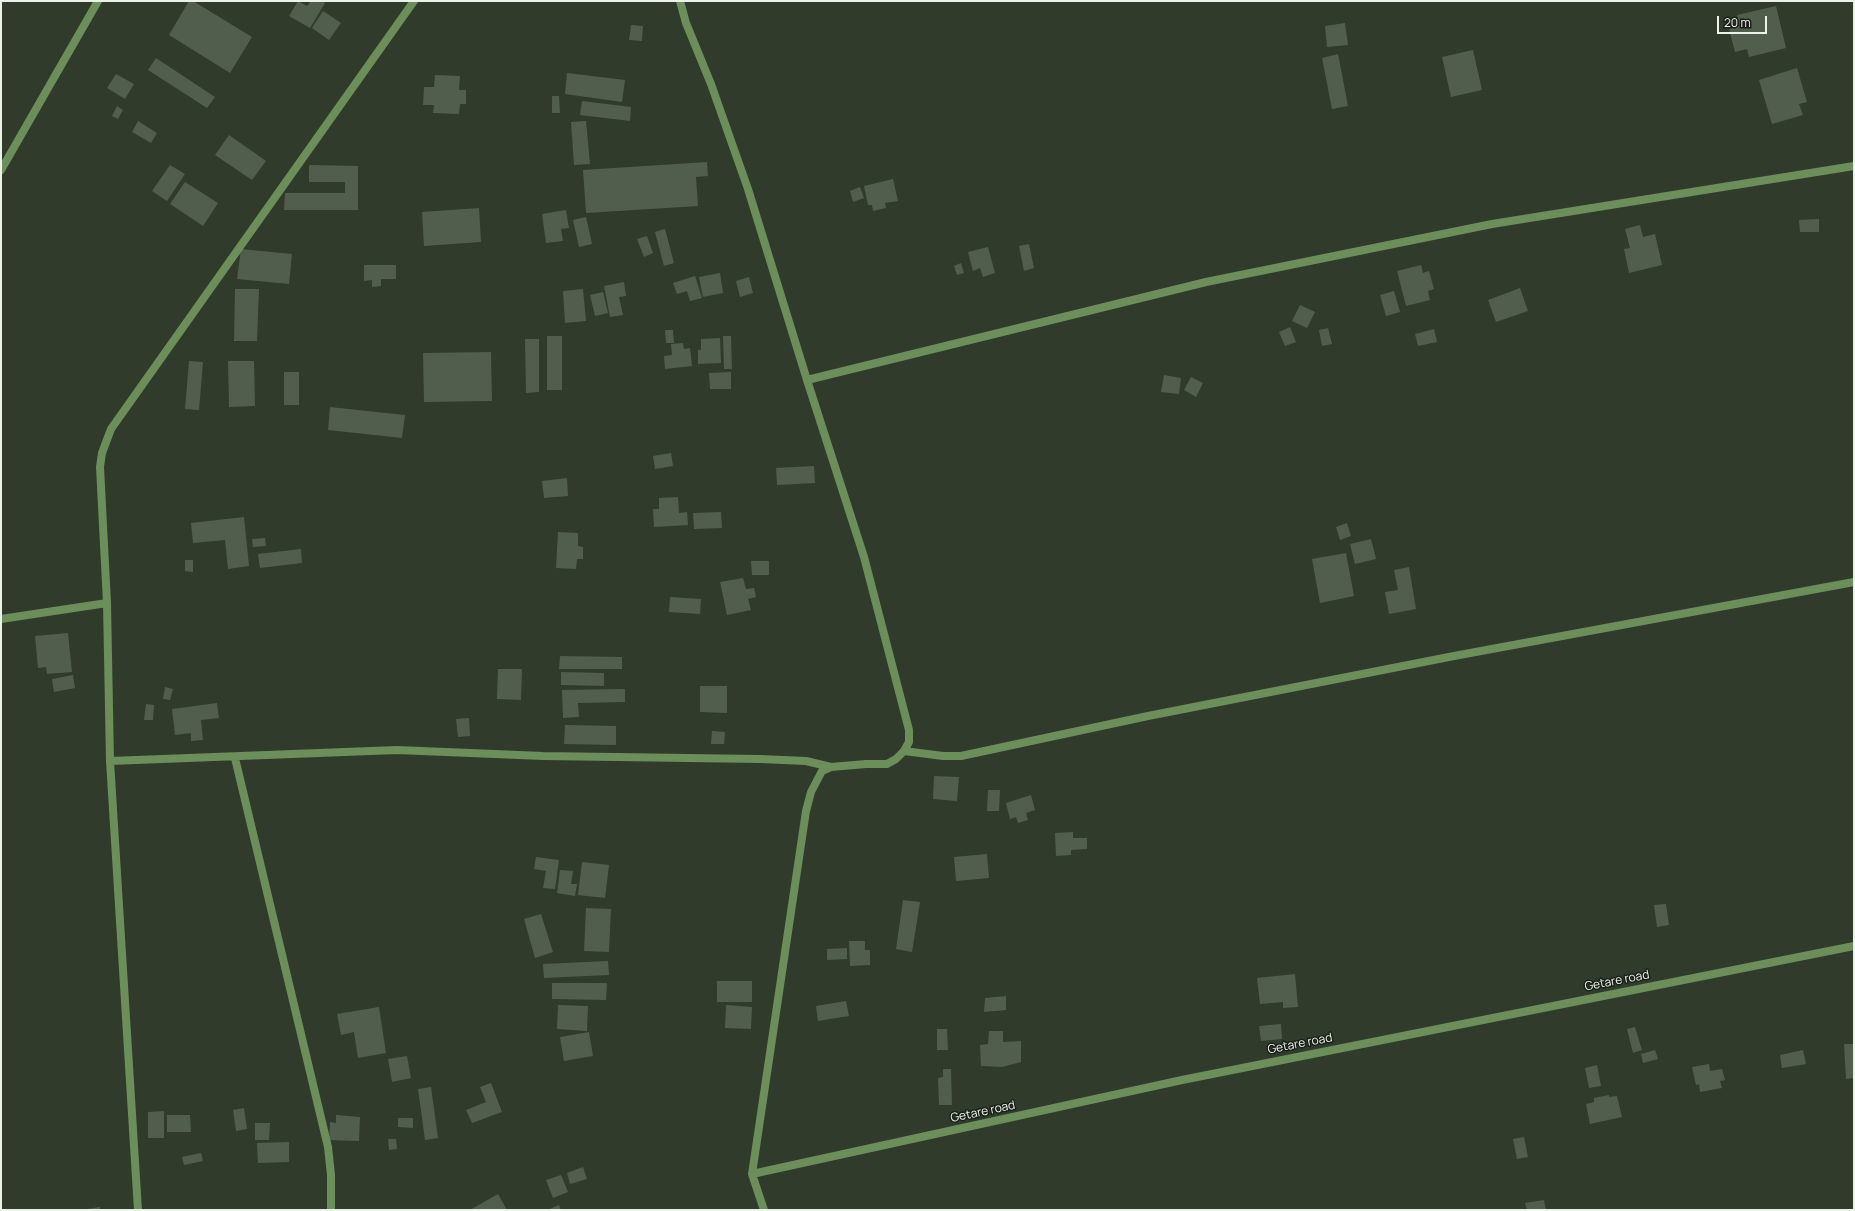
<!DOCTYPE html>
<html>
<head>
<meta charset="utf-8">
<style>
	body { margin:0 }
	#map { position:relative; width:1855px; height:1211px; overflow:hidden; background:#303b2b; font-family:Manrope,sans-serif }
	canvas { display:block }
	.frame { position:absolute; inset:0; border:2px solid #ebf2e8; pointer-events:none }
	.scale { position:absolute; left:1717px; top:16px; width:50px; height:18px; box-sizing:border-box; border:2px solid #ebf2e8; border-top:0; padding-left:5px; font-size:12px; line-height:14px; white-space:nowrap; color:#ebf2e8; -webkit-text-stroke:3px #1b2019; paint-order:stroke }
</style>
</head>
<body>
<div id="map">
<canvas width="1855" height="1211"></canvas>
<div class="frame"></div>
<div class="scale">20 m</div>
</div>
<script>
const ctx = document.querySelector('canvas').getContext('2d');
ctx.lineJoin = 'round';
function fill(path, color) {
  ctx.fillStyle = color;
  ctx.fill(path, 'evenodd');
}
function shape(rows) {
  const path = new Path2D();
  for (const r of rows) {
    path.moveTo(r[0], r[1]);
    for (let i = 2; i < r.length; i += 2) path.lineTo(r[i], r[i + 1]);
  }
  return path;
}
function strokePath(path, color, width, dash) {
  ctx.strokeStyle = color;
  ctx.lineWidth = width;
  ctx.lineCap = dash ? 'butt' : 'round';
  ctx.setLineDash(dash || []);
  ctx.stroke(path);
}
function label(font, color, halo, rows, align = 'center') {
  ctx.font = font + ' Manrope,sans-serif';
  ctx.lineWidth = 3;
  ctx.setLineDash([]);
  ctx.textBaseline = 'middle';
  ctx.strokeStyle = halo;
  ctx.fillStyle = color;
  for (const [text, x, y, turn = 0] of rows) {
    ctx.save();
    ctx.translate(x, y);
    ctx.rotate((+turn || 0) * Math.PI / 180);
    ctx.textAlign = isNaN(turn) ? turn : align;
    if (halo) ctx.strokeText(text, 0, 0);
    ctx.fillText(text, 0, 0);
    ctx.restore();
  }
}
const building = shape([
	[189,1,193,1,252,37,230,73,169,35],
	[298,1,307,6,311,1,321,1,325,3,310,28,289,16],
	[1776,6,1786,48,1749,57,1747,49,1735,52,1729,29,1740,26,1737,15],
	[323,11,341,23,329,40,312,28],
	[1345,23,1348,45,1327,47,1325,26],
	[631,25,643,26,642,41,629,40],
	[1473,50,1482,90,1451,97,1442,57],
	[1338,54,1348,106,1332,109,1322,58],
	[156,58,215,97,207,108,148,70],
	[1797,68,1807,102,1799,104,1803,115,1772,124,1759,80],
	[567,73,625,80,622,102,565,94],
	[116,74,134,84,125,99,107,88],
	[435,75,460,76,459,90,466,90,466,104,460,104,459,114,433,113,434,105,423,105,424,87,434,87],
	[552,96,559,96,560,113,552,113],
	[582,101,631,107,630,121,580,115],
	[117,106,123,110,118,119,112,116],
	[138,121,157,133,151,143,132,132],
	[586,121,590,164,574,165,571,122],
	[229,135,266,161,252,180,215,155],
	[707,162,708,176,696,177,698,206,586,213,583,170],
	[170,165,185,174,167,201,152,191],
	[309,165,358,166,358,210,284,210,285,193,345,193,345,182,309,182],
	[893,179,898,201,885,203,886,208,873,211,872,205,868,205,864,186],
	[185,182,218,203,203,226,170,204],
	[860,187,864,198,853,202,850,191],
	[479,208,481,242,424,246,422,212],
	[566,210,569,228,561,229,563,241,546,243,542,214],
	[586,217,592,244,579,247,573,220],
	[1819,219,1819,232,1800,232,1799,220],
	[1640,225,1643,237,1655,234,1662,265,1629,273,1624,249,1630,248,1625,229],
	[665,229,674,263,664,266,655,232],
	[647,236,653,253,644,257,637,239],
	[1029,244,1034,268,1024,271,1019,246],
	[988,247,995,273,983,277,980,268,973,271,968,252],
	[241,249,292,254,289,284,237,279],
	[961,263,964,273,957,275,954,266],
	[364,265,396,265,396,279,381,279,381,286,372,287,372,280,364,281],
	[1421,265,1423,273,1429,271,1434,289,1428,291,1430,300,1406,306,1397,271],
	[720,273,723,293,703,297,699,277],
	[695,276,702,298,690,301,687,291,677,294,673,283],
	[749,277,753,293,740,297,736,281],
	[624,282,626,296,619,297,623,315,610,317,604,286],
	[1520,288,1528,311,1496,322,1488,300],
	[235,289,259,289,257,341,234,341],
	[583,289,586,321,565,323,563,291],
	[1394,291,1400,312,1386,316,1380,295],
	[603,292,608,313,595,316,590,295],
	[1300,305,1315,312,1307,328,1292,321],
	[1290,327,1296,342,1285,346,1279,332],
	[1328,328,1332,344,1322,346,1319,330],
	[1434,329,1437,342,1418,346,1415,334],
	[665,330,673,330,674,343,666,343],
	[547,336,562,336,562,390,547,390],
	[723,336,731,336,732,369,724,369],
	[720,338,721,363,698,364,698,350,701,350,701,339],
	[525,339,539,339,539,392,526,393],
	[683,343,684,349,690,348,692,366,665,369,664,356,672,355,671,344],
	[491,352,492,401,424,402,423,353],
	[189,361,203,362,199,410,185,409],
	[228,361,254,361,255,406,229,407],
	[284,372,299,372,299,405,284,405],
	[731,372,731,389,710,389,709,373],
	[1164,375,1181,378,1179,394,1161,392],
	[1191,377,1203,383,1196,397,1184,390],
	[330,407,405,415,402,438,328,430],
	[671,453,673,466,655,469,653,456],
	[814,466,815,483,777,485,776,468],
	[567,478,568,496,544,498,542,481],
	[678,497,679,513,687,512,688,525,654,527,653,509,659,509,659,498],
	[721,512,722,528,694,529,693,513],
	[244,517,249,566,228,569,225,540,193,543,191,523],
	[1347,523,1351,536,1340,540,1336,527],
	[558,532,578,533,578,546,583,547,583,559,577,559,576,569,556,568],
	[265,538,266,546,253,547,252,539],
	[1371,539,1376,559,1355,564,1350,544],
	[301,549,302,563,260,568,258,554],
	[1346,553,1354,596,1320,603,1312,559],
	[185,560,193,560,193,572,185,571],
	[751,561,769,561,769,575,752,575],
	[1409,567,1416,609,1389,614,1385,592,1398,590,1394,570],
	[743,578,746,589,754,588,756,597,748,599,751,610,727,615,720,582],
	[670,597,701,599,700,614,669,612],
	[68,633,72,672,47,674,46,667,38,668,35,636],
	[560,656,622,657,622,669,559,669],
	[498,669,522,669,521,700,497,699],
	[561,672,604,673,604,686,561,685],
	[73,675,75,688,54,692,52,679],
	[700,686,727,686,727,713,700,712],
	[165,687,173,689,170,700,163,699],
	[625,689,625,702,578,703,579,717,563,718,562,690],
	[217,703,219,718,201,720,203,740,191,741,191,733,175,735,172,709],
	[146,704,154,705,153,720,144,720],
	[469,718,470,736,458,737,456,719],
	[565,725,616,726,616,745,564,744],
	[712,731,725,732,724,744,711,744],
	[934,776,959,777,957,801,933,799],
	[988,790,1000,790,999,811,987,811],
	[1031,795,1035,810,1026,813,1028,820,1018,823,1016,817,1010,819,1006,803],
	[1073,832,1073,838,1087,838,1087,849,1071,850,1071,855,1056,856,1055,833],
	[987,854,989,878,956,881,954,857],
	[536,857,559,860,555,889,543,888,546,871,534,869],
	[582,862,609,865,605,898,578,895],
	[560,870,573,871,571,884,577,884,575,896,557,893],
	[903,900,920,902,912,952,896,949],
	[1666,904,1669,925,1657,927,1654,905],
	[586,908,611,909,609,952,584,951],
	[541,914,553,952,535,958,524,919],
	[849,941,865,941,865,950,870,950,870,965,850,966],
	[847,948,847,959,827,960,827,949],
	[608,961,609,975,544,978,543,964],
	[1295,974,1298,1007,1283,1008,1283,1002,1260,1004,1257,978],
	[717,981,752,981,752,1002,717,1002],
	[552,983,607,983,606,1000,552,999],
	[1006,996,1006,1010,984,1012,985,998],
	[846,1001,849,1016,818,1021,816,1006],
	[558,1005,588,1006,587,1031,557,1029],
	[726,1005,752,1007,751,1029,725,1028],
	[379,1007,386,1053,358,1058,354,1032,341,1035,337,1014],
	[1281,1024,1282,1039,1261,1041,1259,1026],
	[1635,1027,1642,1050,1633,1053,1627,1029],
	[937,1029,947,1029,948,1050,937,1050],
	[989,1031,1003,1031,1003,1042,1021,1041,1021,1062,1002,1067,981,1066,980,1045,988,1044],
	[589,1032,593,1056,564,1061,560,1037],
	[1844,1044,1854,1044,1854,1078,1846,1079],
	[1655,1050,1658,1059,1643,1063,1641,1054],
	[1803,1050,1806,1064,1782,1068,1780,1055],
	[407,1056,411,1078,392,1082,388,1059],
	[1709,1064,1710,1071,1722,1069,1725,1080,1720,1081,1722,1088,1700,1092,1699,1084,1696,1085,1692,1067],
	[1597,1065,1601,1086,1589,1088,1585,1068],
	[943,1069,951,1069,952,1105,939,1105,938,1078,943,1077],
	[491,1083,502,1112,472,1123,466,1110,486,1102,480,1087],
	[431,1087,438,1138,425,1140,418,1089],
	[1609,1095,1609,1097,1617,1096,1622,1117,1590,1124,1586,1104,1594,1102,1594,1098],
	[244,1108,247,1129,236,1131,233,1110],
	[164,1111,164,1138,148,1138,148,1112],
	[167,1115,190,1115,191,1132,167,1132],
	[336,1115,360,1117,359,1141,329,1140,330,1122,336,1123],
	[398,1118,413,1118,413,1128,398,1127],
	[255,1123,270,1123,269,1140,255,1140],
	[1524,1137,1528,1157,1517,1159,1513,1139],
	[388,1139,396,1139,397,1149,389,1150],
	[289,1142,289,1162,258,1163,257,1143],
	[201,1153,203,1161,184,1165,182,1157],
	[583,1167,587,1179,570,1184,567,1173],
	[561,1175,568,1192,553,1198,546,1180],
	[498,1194,507,1210,470,1210],
	[1544,1200,1546,1210,1527,1210,1525,1203],
	[559,1205,561,1210,547,1210],
	[100,1207,100,1210,87,1210,87,1209]
]);
const minor = shape([
	[680,1,686,23,711,84,748,189,807,380,864,557,909,730,909,742,904,751,896,759,887,764,866,764,831,767,822,771,811,792,806,811,752,1174,764,1210],
	[1,170,98,1],
	[807,380,1206,282,1492,224,1854,166],
	[1,619,107,603],
	[904,751,943,756,961,756,1148,716,1454,656,1854,582],
	[235,758,328,1147,331,1175,331,1210],
	[110,761,397,750,543,756,760,759,806,761,831,767],
	[752,1174,1182,1080,1854,946],
	[138,1210,110,761,107,603,100,467,102,453,111,429,414,1]
]);
const streetNames = [
	["Getare road",1617,981,-11],
	["Getare road",1300,1044,-11],
	["Getare road",983,1112,-12]
];
fill(building, '#525e4d');
strokePath(minor, '#6b8e5a', 8);
label('12px', '#ebf2e8', '#1b2019', streetNames);
</script>
</body>
</html>
